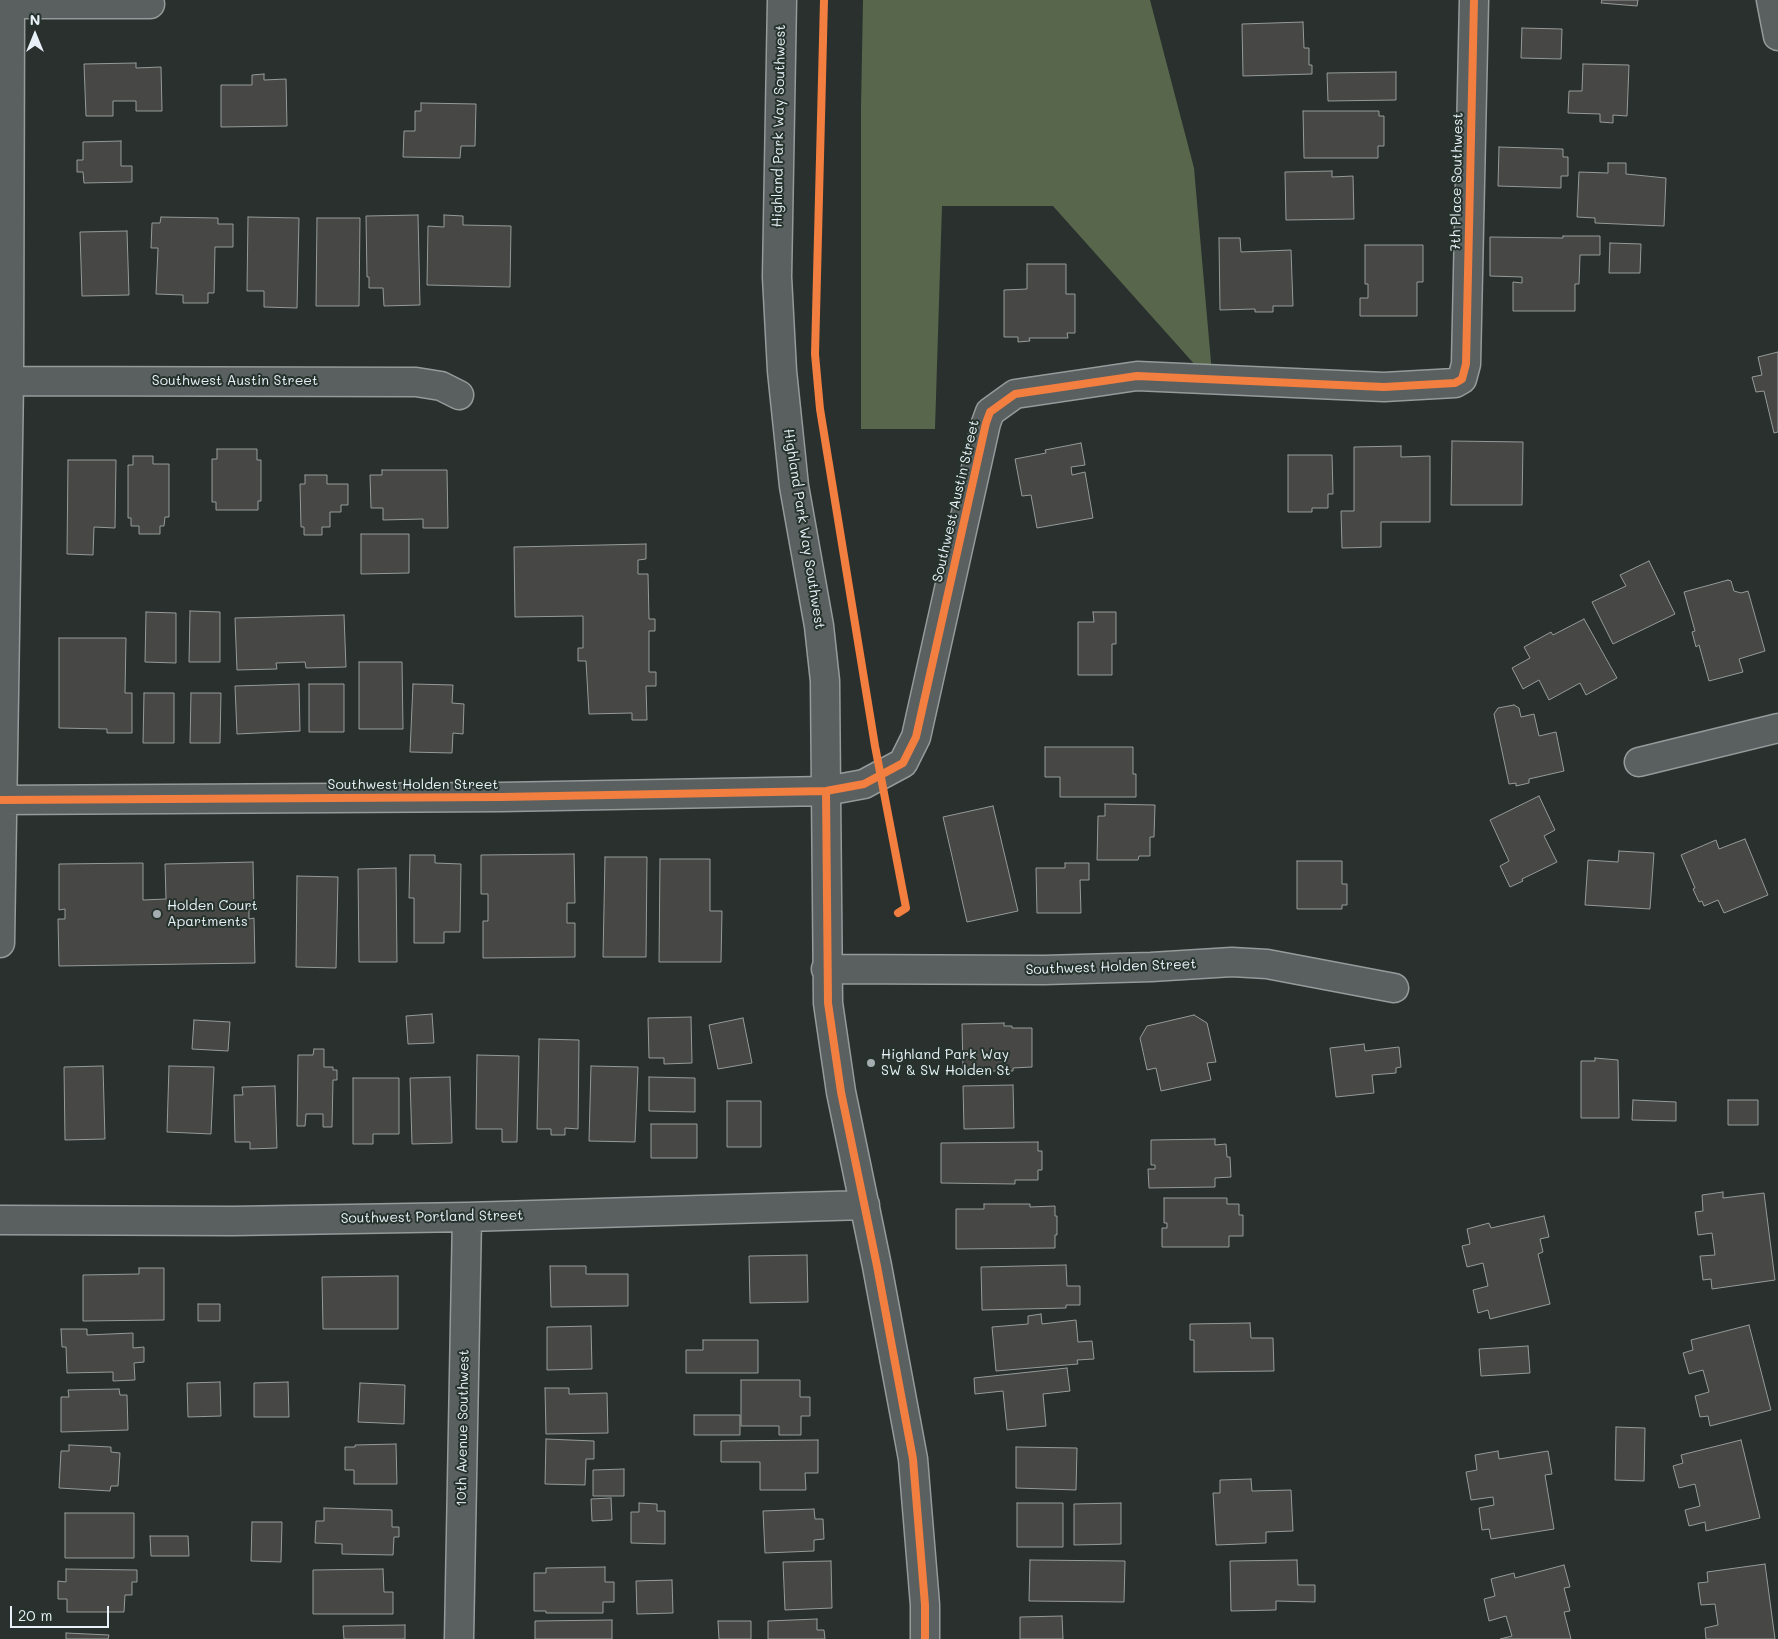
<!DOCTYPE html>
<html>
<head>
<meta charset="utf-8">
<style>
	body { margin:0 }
	#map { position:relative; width:1778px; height:1639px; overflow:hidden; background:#29302d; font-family:Mali,sans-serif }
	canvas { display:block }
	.north { position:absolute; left:10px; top:10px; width:50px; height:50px; -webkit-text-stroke:4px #26332d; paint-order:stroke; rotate:0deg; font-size:14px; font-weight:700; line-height:20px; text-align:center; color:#e8f1f8 }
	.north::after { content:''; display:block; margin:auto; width:18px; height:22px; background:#e8f1f8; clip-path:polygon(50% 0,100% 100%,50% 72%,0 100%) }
	.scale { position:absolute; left:10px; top:1606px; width:99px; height:22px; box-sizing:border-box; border:2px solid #e8f1f8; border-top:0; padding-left:6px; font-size:15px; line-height:18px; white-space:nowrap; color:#e8f1f8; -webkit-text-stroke:4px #26332d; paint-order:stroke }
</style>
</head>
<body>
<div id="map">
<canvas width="1778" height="1639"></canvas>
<div class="north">N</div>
<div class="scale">20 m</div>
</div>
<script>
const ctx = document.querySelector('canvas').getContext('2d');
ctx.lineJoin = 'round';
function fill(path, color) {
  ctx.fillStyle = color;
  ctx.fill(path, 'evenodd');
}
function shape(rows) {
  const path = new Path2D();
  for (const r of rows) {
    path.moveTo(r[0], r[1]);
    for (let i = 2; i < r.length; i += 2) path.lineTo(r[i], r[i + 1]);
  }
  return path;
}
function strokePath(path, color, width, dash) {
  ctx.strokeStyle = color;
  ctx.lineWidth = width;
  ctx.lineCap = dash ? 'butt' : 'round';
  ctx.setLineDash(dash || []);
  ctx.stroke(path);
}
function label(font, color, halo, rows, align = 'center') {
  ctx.font = font + ' Mali,sans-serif';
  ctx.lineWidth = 4;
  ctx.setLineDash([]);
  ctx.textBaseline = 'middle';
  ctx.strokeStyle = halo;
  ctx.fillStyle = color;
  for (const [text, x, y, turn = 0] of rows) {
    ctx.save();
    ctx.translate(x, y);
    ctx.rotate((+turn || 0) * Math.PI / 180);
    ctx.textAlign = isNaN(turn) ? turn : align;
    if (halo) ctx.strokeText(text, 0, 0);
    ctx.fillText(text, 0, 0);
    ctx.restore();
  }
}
const green = shape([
	[863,0,1150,0,1194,168,1213,385,1053,206,942,206,935,429,861,429,861,107]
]);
const building = shape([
	[1602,0,1638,0,1637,6,1601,3,1602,0],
	[1303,22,1304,48,1309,48,1309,65,1312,65,1312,74,1243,76,1242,24,1303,22],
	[1522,28,1562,29,1561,59,1521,58,1522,28],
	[136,63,136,68,161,67,162,111,136,111,136,101,113,101,113,116,86,116,84,64,136,63],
	[1583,64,1629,65,1627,116,1613,115,1613,123,1600,122,1600,114,1568,113,1569,91,1582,91,1583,64],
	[1396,72,1396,100,1328,101,1327,73,1396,72],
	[264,74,264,80,286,79,287,126,221,127,221,85,252,85,252,75,264,74],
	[421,103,476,104,475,146,461,146,460,158,403,157,404,131,415,131,415,111,421,111,421,103],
	[1303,111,1379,111,1379,116,1384,116,1384,146,1378,146,1378,158,1304,158,1303,111],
	[121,141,121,166,132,166,132,182,84,183,83,172,77,172,77,160,83,160,83,142,121,141],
	[1499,147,1563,149,1563,157,1568,157,1568,176,1561,176,1561,188,1498,186,1499,147],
	[1608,163,1626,163,1626,174,1666,178,1664,226,1595,223,1595,218,1577,217,1579,172,1608,173,1608,163],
	[1332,171,1332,177,1353,176,1354,219,1286,220,1285,172,1332,171],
	[418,215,420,305,384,306,383,288,369,288,369,277,367,277,366,216,418,215],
	[444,215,463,216,463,225,511,226,510,287,427,285,428,226,444,227,444,215],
	[161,217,218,218,218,224,233,224,233,247,215,247,214,293,208,293,208,303,183,303,183,295,156,294,158,248,151,248,152,223,160,223,161,217],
	[248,217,299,218,297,308,264,307,264,291,247,291,248,217],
	[317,218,360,218,359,306,316,306,317,218],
	[127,231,129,295,82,296,80,232,127,231],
	[1563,236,1600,236,1600,255,1580,255,1579,284,1575,284,1575,311,1513,311,1513,282,1522,283,1522,277,1490,276,1490,237,1563,238,1563,236],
	[1219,238,1240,238,1241,252,1291,250,1293,306,1273,306,1273,312,1255,312,1255,309,1220,310,1219,238],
	[1610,243,1641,244,1640,273,1609,273,1610,243],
	[1365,245,1423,245,1423,282,1417,282,1417,316,1360,316,1360,298,1368,298,1368,284,1365,284,1365,245],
	[1027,264,1066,264,1066,294,1075,294,1075,333,1067,333,1068,338,1029,338,1030,341,1018,342,1018,337,1004,337,1004,290,1027,289,1027,264],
	[1778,352,1778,432,1774,433,1764,391,1756,392,1752,377,1762,375,1758,357,1778,352],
	[1452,441,1523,442,1522,505,1451,505,1452,441],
	[1081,443,1085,465,1071,467,1072,475,1085,472,1093,518,1037,528,1031,495,1022,496,1015,459,1046,453,1045,450,1081,443],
	[1401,446,1401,457,1430,456,1430,522,1381,522,1381,547,1342,548,1341,511,1354,511,1354,447,1401,446],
	[217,449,257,449,257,460,261,460,261,501,258,501,258,510,216,510,216,502,212,502,212,459,217,459,217,449],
	[1288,455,1332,455,1333,494,1328,494,1328,508,1312,508,1312,512,1288,512,1288,455],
	[133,456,153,456,153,464,169,464,169,517,165,517,164,526,160,526,160,534,139,534,139,526,131,526,131,518,128,518,128,465,133,465,133,456],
	[68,460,116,460,115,528,94,527,93,555,67,554,68,460],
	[382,470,447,470,448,528,423,528,423,519,383,520,383,508,371,508,370,475,382,475,382,470],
	[305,475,327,475,327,484,348,484,348,505,341,505,341,512,330,512,330,527,322,527,322,535,304,535,304,527,301,527,300,484,305,484,305,475],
	[361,534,409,534,409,573,361,574,361,534],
	[646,544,646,559,638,560,638,574,648,574,649,619,655,619,655,631,649,631,649,672,656,672,656,686,646,686,647,720,632,720,632,713,589,714,586,661,578,661,578,648,583,648,583,616,515,617,514,547,646,544],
	[1649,561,1675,614,1613,644,1592,602,1626,586,1620,575,1649,561],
	[1728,580,1731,581,1734,591,1741,593,1748,591,1765,651,1739,659,1743,672,1709,681,1699,645,1696,647,1692,632,1695,631,1684,592,1728,580],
	[190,611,220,612,220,662,189,662,190,611],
	[146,612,176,613,176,663,145,662,146,612],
	[1093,612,1116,612,1116,644,1112,644,1112,675,1078,675,1078,622,1094,622,1093,612],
	[344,615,346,667,306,668,305,662,276,663,277,669,237,670,235,618,344,615],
	[1584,619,1617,678,1586,695,1580,683,1549,700,1539,680,1523,689,1512,668,1530,658,1524,647,1551,632,1553,635,1584,619],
	[59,638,126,638,125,693,132,693,132,733,107,733,107,729,59,728,59,638],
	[359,662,402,662,403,729,359,729,359,662],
	[299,684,300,731,237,734,235,686,299,684],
	[309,684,344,684,344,732,309,732,309,684],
	[413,684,453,685,452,703,464,704,463,734,453,733,452,753,410,752,413,684],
	[144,693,174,693,174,743,143,743,144,693],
	[191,693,221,693,220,743,190,743,191,693],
	[1514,705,1519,708,1521,717,1534,714,1539,736,1556,732,1564,771,1529,779,1529,783,1516,786,1516,783,1509,784,1494,714,1498,708,1514,705],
	[1045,747,1133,747,1133,774,1136,774,1136,797,1060,797,1060,777,1045,777,1045,747],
	[1539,796,1555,830,1544,836,1557,862,1522,879,1523,881,1510,887,1500,866,1509,861,1490,820,1539,796],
	[1105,804,1155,805,1154,837,1150,837,1150,856,1139,856,1138,860,1097,860,1098,816,1105,816,1105,804],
	[993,806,1018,911,967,922,943,817,993,806],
	[1745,839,1768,895,1724,913,1718,900,1704,906,1702,901,1699,902,1693,889,1695,888,1681,855,1716,840,1719,849,1745,839],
	[1619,851,1654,853,1650,909,1585,905,1588,860,1618,862,1619,851],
	[574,854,575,903,567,903,567,923,575,923,575,957,483,958,483,921,488,921,488,894,481,894,481,855,574,854],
	[410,855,435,855,435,863,461,864,460,932,444,932,444,943,414,943,414,898,409,898,410,855],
	[605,857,647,857,646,957,603,957,605,857],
	[660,859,710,859,710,911,722,911,721,962,659,962,660,859],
	[1297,861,1342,861,1342,884,1347,884,1347,905,1342,905,1342,909,1297,909,1297,861],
	[253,862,254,909,249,909,249,919,254,918,255,963,59,966,58,919,65,919,65,909,59,910,59,864,143,863,143,900,166,899,165,864,253,862],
	[1065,863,1089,863,1089,880,1080,880,1081,913,1037,913,1036,868,1065,868,1065,863],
	[396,868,397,962,359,962,358,869,396,868],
	[297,876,338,877,336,968,296,967,297,876],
	[432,1014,434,1043,408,1044,406,1016,432,1014],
	[1194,1015,1207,1023,1216,1062,1207,1063,1211,1080,1161,1091,1156,1068,1147,1070,1140,1038,1147,1026,1194,1015],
	[691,1017,692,1063,664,1064,664,1058,649,1058,648,1018,691,1017],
	[743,1018,752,1063,718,1069,709,1025,743,1018],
	[194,1020,230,1022,228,1051,192,1049,194,1020],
	[1004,1023,1004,1026,1012,1026,1012,1028,1032,1028,1032,1067,1013,1068,1013,1071,963,1071,962,1024,1004,1023],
	[539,1039,579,1040,578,1129,565,1128,565,1135,551,1135,551,1129,537,1129,539,1039],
	[1364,1044,1365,1051,1399,1047,1401,1067,1396,1068,1396,1073,1372,1075,1374,1093,1336,1097,1330,1048,1364,1044],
	[314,1049,324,1049,324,1067,333,1067,333,1070,337,1070,337,1080,333,1080,332,1127,323,1127,323,1114,306,1114,305,1126,297,1126,298,1055,313,1055,314,1049],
	[477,1055,519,1056,517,1142,502,1142,502,1129,476,1129,477,1055],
	[1595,1058,1618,1060,1619,1118,1581,1118,1581,1061,1595,1061,1595,1058],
	[103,1066,105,1139,65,1140,64,1067,103,1066],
	[169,1066,214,1067,211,1134,167,1132,169,1066],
	[591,1066,638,1067,635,1142,589,1141,591,1066],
	[450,1077,452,1143,412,1144,410,1078,450,1077],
	[649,1077,695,1078,695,1112,649,1111,649,1077],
	[353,1078,399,1078,399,1134,373,1134,373,1144,353,1144,353,1078],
	[1013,1085,1014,1128,964,1129,963,1086,1013,1085],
	[275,1086,277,1148,250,1149,250,1142,235,1142,234,1095,243,1095,242,1087,275,1086],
	[1633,1100,1676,1102,1676,1121,1632,1120,1633,1100],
	[1728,1100,1758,1100,1758,1125,1728,1125,1728,1100],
	[727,1101,761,1101,761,1147,727,1147,727,1101],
	[651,1124,697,1124,697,1158,651,1158,651,1124],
	[1215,1139,1215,1145,1226,1144,1227,1157,1230,1157,1231,1177,1215,1178,1215,1187,1149,1188,1148,1169,1155,1169,1155,1165,1151,1165,1151,1140,1215,1139],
	[1038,1142,1038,1151,1042,1151,1042,1170,1038,1170,1038,1180,1015,1180,1015,1184,941,1183,941,1143,1038,1142],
	[1723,1192,1723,1198,1764,1193,1775,1280,1712,1289,1711,1279,1703,1280,1700,1256,1715,1255,1712,1233,1698,1235,1695,1212,1703,1211,1702,1195,1723,1192],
	[1164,1198,1227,1198,1227,1204,1239,1204,1239,1215,1243,1215,1243,1236,1229,1236,1229,1247,1162,1247,1162,1228,1167,1228,1167,1223,1164,1223,1164,1198],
	[984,1204,1030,1204,1030,1207,1055,1206,1055,1216,1057,1216,1057,1235,1055,1235,1055,1248,956,1249,956,1209,984,1209,984,1204],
	[1544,1216,1549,1237,1540,1239,1543,1252,1538,1254,1550,1304,1490,1319,1488,1310,1478,1313,1473,1290,1488,1286,1483,1263,1467,1267,1462,1246,1470,1244,1467,1229,1489,1223,1491,1228,1544,1216],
	[807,1255,808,1302,750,1303,749,1256,807,1255],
	[1066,1265,1067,1286,1080,1286,1080,1305,1066,1305,1066,1308,982,1310,981,1267,1066,1265],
	[550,1266,586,1266,586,1274,628,1274,628,1306,551,1307,550,1266],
	[139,1268,164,1268,164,1320,83,1321,83,1275,139,1274,139,1268],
	[398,1276,398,1329,323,1329,322,1277,398,1276],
	[198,1304,220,1304,220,1321,198,1321,198,1304],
	[1041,1314,1042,1324,1076,1320,1078,1342,1092,1341,1094,1359,1077,1360,1078,1364,996,1371,992,1327,1028,1324,1028,1316,1041,1314],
	[1250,1323,1251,1338,1273,1338,1274,1371,1194,1372,1194,1340,1190,1340,1190,1324,1250,1323],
	[1749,1325,1771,1410,1710,1426,1708,1416,1700,1417,1695,1396,1709,1392,1703,1370,1689,1374,1683,1353,1693,1350,1691,1340,1749,1325],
	[591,1326,592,1369,547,1370,547,1327,591,1326],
	[61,1329,87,1329,87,1335,133,1333,133,1348,144,1347,144,1362,134,1363,135,1380,113,1381,113,1372,67,1373,66,1347,62,1347,61,1329],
	[703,1340,758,1340,758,1373,686,1373,686,1350,703,1350,703,1340],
	[1528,1346,1530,1373,1481,1376,1479,1349,1528,1346],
	[1067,1368,1070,1391,1043,1394,1046,1426,1007,1430,1003,1391,975,1394,974,1378,1067,1368],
	[741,1380,800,1380,800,1397,810,1397,810,1416,801,1416,801,1435,779,1435,779,1426,741,1426,741,1380],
	[220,1382,221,1416,188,1417,187,1383,220,1382],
	[288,1382,289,1417,254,1417,254,1383,288,1382],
	[360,1383,405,1385,404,1424,358,1422,360,1383],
	[545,1388,569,1388,569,1394,607,1393,608,1433,546,1434,545,1388],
	[119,1389,120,1395,127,1395,128,1430,61,1432,61,1397,69,1397,68,1390,119,1389],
	[694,1415,740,1415,740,1435,694,1435,694,1415],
	[1616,1427,1645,1428,1644,1481,1615,1480,1616,1427],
	[546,1439,594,1441,594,1459,586,1459,585,1485,545,1484,546,1439],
	[818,1440,818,1473,805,1473,806,1490,760,1490,760,1462,721,1462,721,1441,818,1440],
	[1741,1440,1760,1518,1706,1531,1705,1522,1689,1526,1685,1510,1700,1506,1695,1484,1679,1488,1673,1466,1683,1463,1681,1455,1741,1440],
	[396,1444,397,1484,354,1484,354,1470,345,1470,345,1447,355,1447,355,1445,396,1444],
	[69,1445,111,1447,111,1452,120,1453,118,1486,111,1486,110,1491,59,1488,61,1451,69,1451,69,1445],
	[1016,1447,1077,1448,1076,1490,1016,1488,1016,1447],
	[1498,1451,1499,1459,1548,1451,1552,1474,1545,1475,1554,1529,1491,1539,1489,1529,1482,1530,1479,1508,1494,1505,1493,1497,1471,1500,1466,1472,1477,1470,1475,1455,1498,1451],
	[624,1469,624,1496,593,1496,593,1470,624,1469],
	[1251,1479,1252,1491,1291,1490,1293,1531,1266,1532,1266,1543,1216,1545,1213,1493,1220,1493,1220,1480,1251,1479],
	[611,1498,612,1520,592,1521,591,1499,611,1498],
	[639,1503,657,1504,657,1511,665,1511,665,1544,631,1543,631,1512,639,1512,639,1503],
	[1017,1503,1063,1503,1063,1547,1017,1547,1017,1503],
	[1121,1503,1121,1544,1074,1545,1074,1504,1121,1503],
	[324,1508,392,1510,392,1527,399,1527,399,1537,394,1537,393,1555,342,1554,342,1544,315,1543,316,1521,324,1521,324,1508],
	[814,1509,815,1519,823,1519,824,1539,814,1540,814,1551,765,1553,763,1511,814,1509],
	[65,1513,134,1513,134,1558,65,1558,65,1513],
	[252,1522,282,1522,281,1562,251,1561,252,1522],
	[150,1536,188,1536,189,1556,151,1556,150,1536],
	[1030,1560,1125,1561,1124,1602,1029,1601,1030,1560],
	[1297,1560,1298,1585,1315,1585,1315,1602,1276,1601,1276,1610,1231,1611,1230,1561,1297,1560],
	[831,1561,832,1608,785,1610,783,1562,831,1561],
	[1765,1564,1775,1639,1706,1639,1705,1628,1718,1625,1715,1604,1701,1605,1698,1583,1708,1582,1707,1572,1765,1564],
	[1564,1565,1570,1587,1564,1588,1570,1611,1564,1612,1571,1639,1500,1639,1512,1636,1506,1616,1489,1621,1484,1599,1495,1596,1491,1579,1514,1573,1515,1578,1564,1565],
	[605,1567,605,1582,614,1582,614,1602,603,1602,603,1613,546,1613,546,1611,534,1611,534,1573,546,1573,546,1568,605,1567],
	[66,1569,137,1570,137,1582,132,1582,132,1595,125,1595,124,1612,67,1612,67,1599,58,1599,58,1581,66,1582,66,1569],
	[383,1569,384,1592,393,1592,393,1614,313,1614,313,1570,383,1569],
	[672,1580,673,1613,637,1614,636,1581,672,1580],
	[1062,1616,1063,1639,1020,1639,1020,1617,1062,1616],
	[817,1619,817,1630,824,1630,825,1639,768,1639,768,1621,817,1619],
	[612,1620,612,1639,535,1639,535,1621,612,1620],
	[718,1621,751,1621,751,1639,719,1639,718,1621],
	[405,1625,405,1639,344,1639,343,1626,405,1625],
	[66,1633,109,1635,108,1639,66,1639,66,1633]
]);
const minor = shape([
	[1771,0,1778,36],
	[0,4,150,4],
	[9,381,416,382,441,386,459,395],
	[1639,762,1778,728],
	[826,791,828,1003,841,1092,877,1266,913,1459,925,1605,925,1639],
	[0,800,501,797,826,791,864,784,903,763,916,737,986,423,990,412,1015,394,1137,376,1384,387,1455,383,1462,379,1466,364,1474,0],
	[0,943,9,381,10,4],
	[826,969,1044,970,1151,967,1232,962,1267,964,1394,988],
	[0,1220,233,1221,467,1217,865,1205],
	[459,1639,467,1217]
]);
const major = shape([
	[782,0,777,277,782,371,794,486,819,626,825,681,826,791]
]);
const cycleway = shape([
	[824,0,815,354,820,409,875,746,906,908,898,913],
	[826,791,828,1003,841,1092,877,1266,913,1459,925,1605,925,1639],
	[0,800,501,797,826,791,864,784,903,763,916,737,986,423,990,412,1015,394,1137,376,1384,387,1455,383,1462,379,1466,364,1474,0]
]);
const markers = [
	[157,914,5,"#a5adb1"],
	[871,1063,5,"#a5adb1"]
];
const streetNames = [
	["Highland Park Way Southwest",779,126,-89],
	["7th Place Southwest",1457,182,-89],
	["Southwest Austin Street",235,381],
	["Southwest Austin Street",956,501,-77],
	["Highland Park Way Southwest",804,529,81],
	["Southwest Holden Street",413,785],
	["Southwest Holden Street",1111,967,-2],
	["Southwest Portland Street",432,1217,-1],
	["10th Avenue Southwest",463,1428,-89]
];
const poiNames = [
	["Holden Court",167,906],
	["Apartments",167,922],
	["Highland Park Way",881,1055],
	["SW & SW Holden St",881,1071]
];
fill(green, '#58664c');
fill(building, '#474845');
strokePath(building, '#959a9a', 1);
strokePath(minor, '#959a9a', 31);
strokePath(major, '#959a9a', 31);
strokePath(minor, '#5a6060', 28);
strokePath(major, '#5a6060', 28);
strokePath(cycleway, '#f27e40', 8);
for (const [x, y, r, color] of markers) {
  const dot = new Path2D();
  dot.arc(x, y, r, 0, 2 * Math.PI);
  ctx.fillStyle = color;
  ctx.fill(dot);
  strokePath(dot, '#26332d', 2);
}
label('14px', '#e8f1f8', '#26332d', streetNames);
label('14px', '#e8f1f8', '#26332d', poiNames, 'left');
</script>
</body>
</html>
